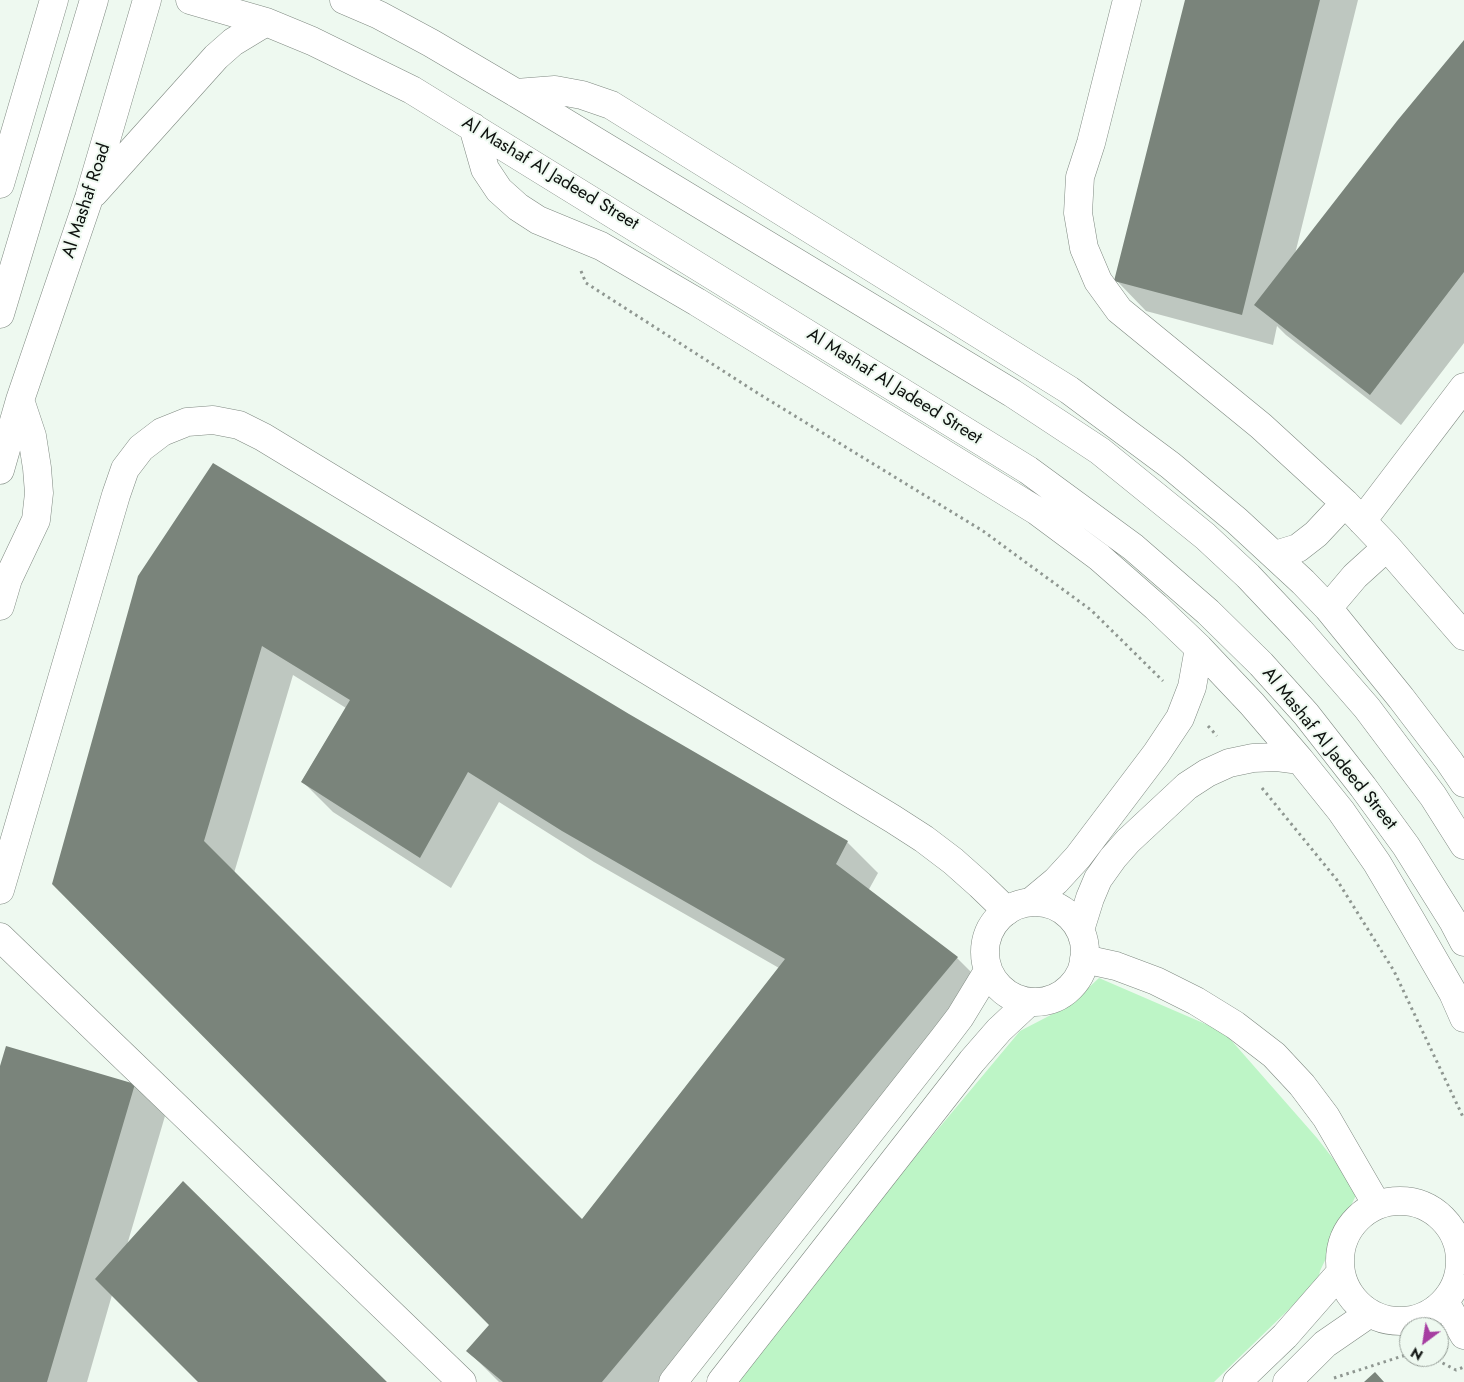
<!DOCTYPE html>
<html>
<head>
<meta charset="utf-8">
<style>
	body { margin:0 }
	#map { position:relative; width:1464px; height:1382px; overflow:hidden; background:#eef9f0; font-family:Jost,sans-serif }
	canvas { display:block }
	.north { position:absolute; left:1399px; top:1317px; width:50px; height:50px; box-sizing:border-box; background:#eef9f0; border:1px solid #949c96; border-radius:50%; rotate:211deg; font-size:14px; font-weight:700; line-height:20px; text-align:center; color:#0d110e }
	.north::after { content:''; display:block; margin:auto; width:18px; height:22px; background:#a63ea1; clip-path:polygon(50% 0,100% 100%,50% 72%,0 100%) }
</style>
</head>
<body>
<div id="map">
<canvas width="1464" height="1382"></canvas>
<div class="north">N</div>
</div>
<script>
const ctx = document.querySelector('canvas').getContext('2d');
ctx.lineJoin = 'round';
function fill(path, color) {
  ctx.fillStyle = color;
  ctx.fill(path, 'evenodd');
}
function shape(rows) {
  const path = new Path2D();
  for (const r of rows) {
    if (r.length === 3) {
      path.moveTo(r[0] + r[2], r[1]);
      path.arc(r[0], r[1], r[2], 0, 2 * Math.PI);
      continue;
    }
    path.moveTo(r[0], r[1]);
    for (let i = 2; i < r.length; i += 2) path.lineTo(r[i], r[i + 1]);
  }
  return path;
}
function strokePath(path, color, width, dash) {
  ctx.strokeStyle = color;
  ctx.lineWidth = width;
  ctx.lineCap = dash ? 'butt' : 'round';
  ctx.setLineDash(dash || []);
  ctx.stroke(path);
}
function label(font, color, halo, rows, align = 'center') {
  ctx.font = font + ' Jost,sans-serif';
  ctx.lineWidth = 4;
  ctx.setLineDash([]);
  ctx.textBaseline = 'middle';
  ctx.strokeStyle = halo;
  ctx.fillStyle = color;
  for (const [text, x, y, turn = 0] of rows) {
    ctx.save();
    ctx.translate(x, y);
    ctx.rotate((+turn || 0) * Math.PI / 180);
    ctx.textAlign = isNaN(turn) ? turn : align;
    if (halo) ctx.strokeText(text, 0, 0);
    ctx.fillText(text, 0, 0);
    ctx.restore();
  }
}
const green = shape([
	[1099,978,1224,1032,1317,1138,1358,1191,1320,1271,1318,1281,1214,1382,738,1382,837,1250,1020,1031,1070,1005]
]);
const shadow = shape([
	[1186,0,1358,0,1295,254,1464,42,1464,343,1401,425,1286,335,1277,326,1273,345,1146,311,1116,280],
	[140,577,629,715,847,842,878,873,868,891,957,958,988,989,658,1382,499,1382,468,1351,491,1325,53,884],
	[293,675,346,708,302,781,333,812,451,888,499,802,594,862,779,968,582,1221,234,873],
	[0,1070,135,1085,165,1116,127,1245,385,1382,199,1382,112,1295,87,1382,0,1382]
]);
const building = shape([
	[1185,0,1320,0,1242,315,1114,281],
	[1464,40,1464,272,1370,395,1254,305,1397,121],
	[213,463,629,714,848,841,836,864,958,957,602,1382,503,1382,466,1351,489,1325,52,884,138,576],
	[262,646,350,700,301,782,420,858,468,772,562,831,785,959,582,1219,204,841],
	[6,1046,135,1084,47,1382,0,1382,0,1066],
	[183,1181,387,1382,198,1382,95,1279],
	[1375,1372,1384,1382,1364,1382]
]);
const path = shape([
	[581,271,586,283,759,394,983,531,1091,610,1163,681],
	[1208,726,1217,736],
	[1262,788,1337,880,1394,971,1464,1119],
	[1431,1357,1456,1370,1464,1367],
	[1334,1378,1409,1354]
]);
const minor = shape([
	[190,0,266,22,312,41,412,90,1028,470,1133,547,1208,612,1261,664,1306,714,1363,787,1406,846,1453,921,1464,942],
	[344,0,379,15,431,43,516,93,1012,393,1100,451,1205,536,1248,576,1300,631,1367,708,1433,796,1464,845],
	[1127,0,1091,143,1080,177,1078,213,1084,248,1098,281,1119,310,1261,426,1345,503,1387,547,1464,636],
	[516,93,555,90,582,95,611,105,1069,390,1170,465,1237,521,1303,582,1328,608,1401,698,1449,761,1464,783],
	[473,127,485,169,499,190,518,207,538,220,601,246,697,302,1037,511,1099,557,1156,607,1199,648,1252,704,1300,760,1341,811,1377,863,1412,922,1453,993,1464,1018],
	[0,184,54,0],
	[94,193,216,57,233,42,266,22],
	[0,314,94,0],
	[0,470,20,400,89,198,147,0],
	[1362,521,1464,387],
	[1275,555,1298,548,1316,534,1345,503],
	[0,606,8,579,36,520,39,493,37,468,32,436,20,400],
	[1328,608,1355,576,1387,547],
	[0,890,116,495,125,469,141,448,162,432,187,422,213,420,239,425,263,437,893,819,924,839,953,861,980,885,1007,911],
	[1032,901,1056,881,1078,857,1156,754,1180,718,1192,687,1199,648],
	[1035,952,50],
	[1080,930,1090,898,1098,879,1113,858,1128,841,1187,786,1207,773,1229,763,1253,758,1277,757,1300,760],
	[0,937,462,1382],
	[1084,959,1116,966,1156,981,1196,1001,1235,1025,1274,1055,1302,1085,1326,1117,1377,1205],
	[1400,1261,60],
	[1445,1302,1464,1335],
	[673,1382,944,1038,960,1017,988,971],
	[721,1382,972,1061,999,1030,1029,1002],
	[1237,1382,1285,1336,1341,1272],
	[1287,1382,1325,1344,1370,1313]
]);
const streetNames = [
	["Al Mashaf Al Jadeed Street",550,174,31],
	["Al Mashaf Road",87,201,-72],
	["Al Mashaf Al Jadeed Street",894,387,32],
	["Al Mashaf Al Jadeed Street",1329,749,51]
];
fill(green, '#bdf5c6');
fill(shadow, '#0003');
fill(building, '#7a847b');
strokePath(minor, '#7f8981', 29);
strokePath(path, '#8f9791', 3, [2.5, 4]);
strokePath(minor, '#fff', 28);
label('18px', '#0d110e', '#eef9f0', streetNames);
</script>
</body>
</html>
